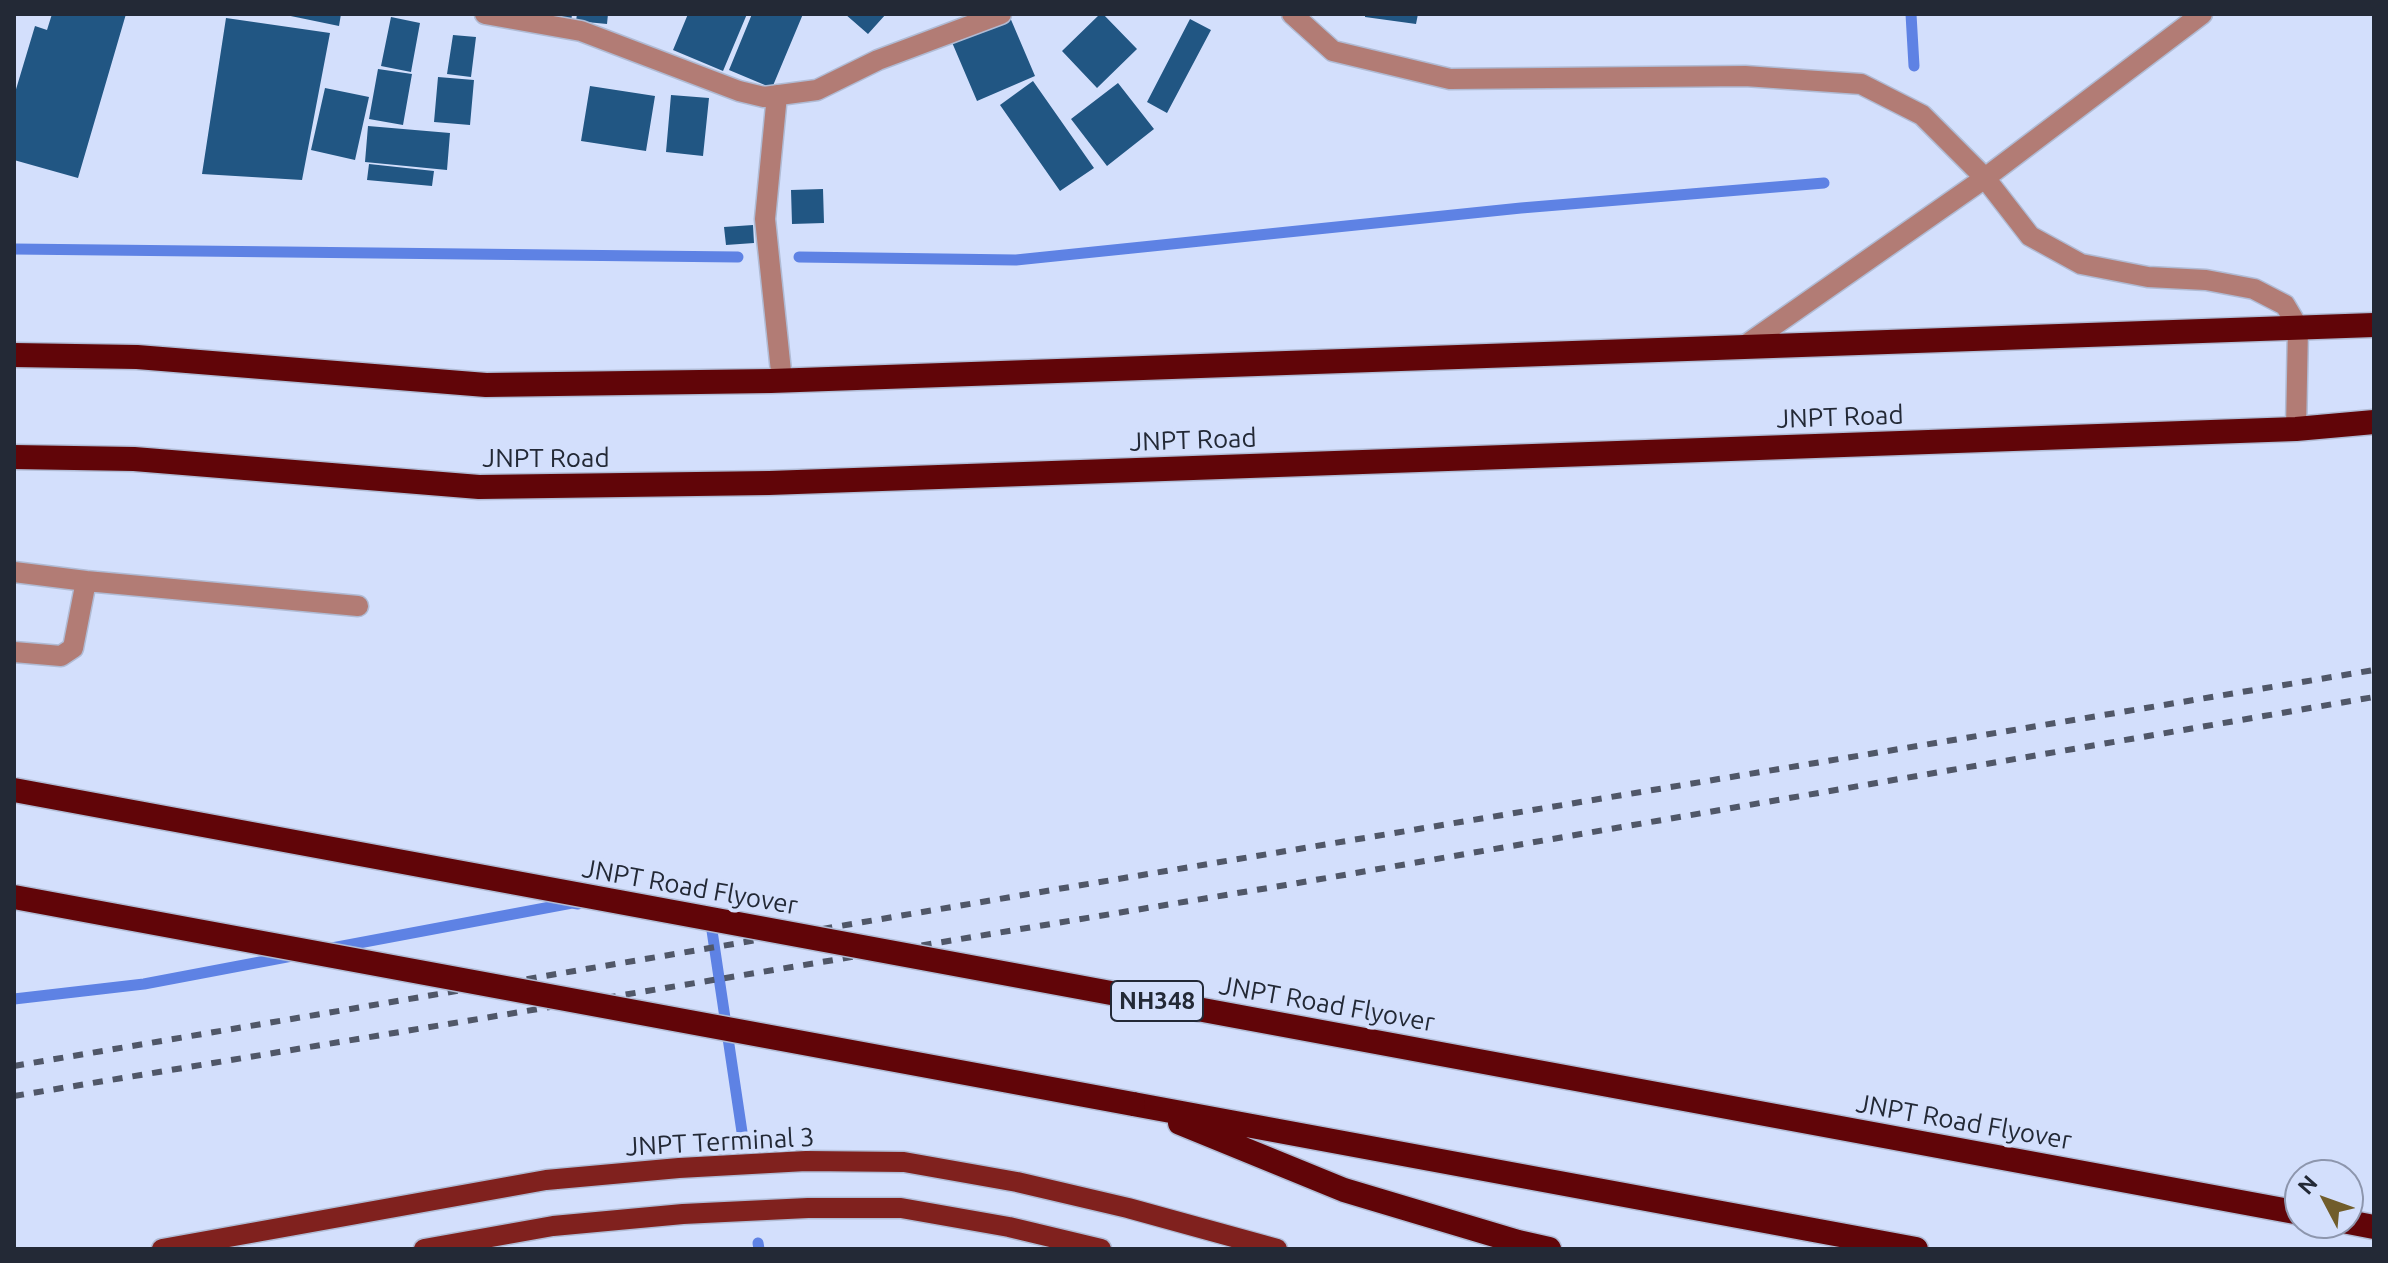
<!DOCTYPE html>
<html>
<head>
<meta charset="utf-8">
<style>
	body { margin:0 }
	#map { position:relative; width:2388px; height:1263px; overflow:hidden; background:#d3dffc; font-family:Ubuntu,sans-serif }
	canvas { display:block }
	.frame { position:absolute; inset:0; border:16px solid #232936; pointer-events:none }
	.north { position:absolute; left:2284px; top:1159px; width:80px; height:80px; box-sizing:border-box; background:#d3dffc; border:2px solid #8d96ad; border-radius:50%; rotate:311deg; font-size:22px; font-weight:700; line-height:32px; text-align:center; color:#232936 }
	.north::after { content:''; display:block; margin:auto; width:28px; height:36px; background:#715d2b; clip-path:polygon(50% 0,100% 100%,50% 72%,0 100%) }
</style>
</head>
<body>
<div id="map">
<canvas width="2388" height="1263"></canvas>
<div class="frame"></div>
<div class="north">N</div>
</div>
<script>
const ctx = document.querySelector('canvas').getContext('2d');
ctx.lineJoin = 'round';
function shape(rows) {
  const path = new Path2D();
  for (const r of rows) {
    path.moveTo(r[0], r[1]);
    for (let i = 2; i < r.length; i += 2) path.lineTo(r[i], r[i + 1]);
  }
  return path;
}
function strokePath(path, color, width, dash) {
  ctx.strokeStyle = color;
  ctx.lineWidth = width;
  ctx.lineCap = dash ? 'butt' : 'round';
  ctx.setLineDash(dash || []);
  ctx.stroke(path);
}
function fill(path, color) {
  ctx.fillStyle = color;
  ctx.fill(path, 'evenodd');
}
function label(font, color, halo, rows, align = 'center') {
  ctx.font = font + ' Ubuntu,sans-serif';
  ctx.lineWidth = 8;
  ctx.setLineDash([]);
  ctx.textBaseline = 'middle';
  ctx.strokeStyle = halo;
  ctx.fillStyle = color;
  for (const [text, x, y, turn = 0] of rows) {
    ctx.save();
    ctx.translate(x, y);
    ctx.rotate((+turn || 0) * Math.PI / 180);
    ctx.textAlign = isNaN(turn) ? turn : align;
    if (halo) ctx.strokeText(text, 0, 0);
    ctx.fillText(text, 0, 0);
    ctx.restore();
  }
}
const stream = shape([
	[1911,14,1914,66],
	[14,249,738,257],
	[799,257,1016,260,1521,208,1824,183],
	[706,923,711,924,742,1132],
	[332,948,572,903,578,904],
	[14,999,144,984,292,956],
	[758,1243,759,1249]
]);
const building = shape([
	[52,14,126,14,78,178,14,160,14,96,35,26,47,30],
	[281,14,341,14,339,26],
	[513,14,572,14,571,23],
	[577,14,608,14,607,24,576,21],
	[688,14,747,14,723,71,673,50],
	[752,14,803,14,772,88,729,70],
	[845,14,886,14,868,34],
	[1100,14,1103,14,1137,49,1097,88,1062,51],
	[1365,14,1418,14,1416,24,1365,17],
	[1009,15,1035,76,977,101,951,40],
	[391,17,420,23,411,72,381,66],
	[226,18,330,33,302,180,202,174],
	[1190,19,1211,30,1167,113,1147,102],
	[453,35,476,37,471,77,447,74],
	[378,69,412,74,403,125,369,119],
	[438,77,474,80,470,125,434,122],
	[1033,81,1094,168,1060,191,1000,105],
	[1118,83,1154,129,1107,166,1071,119],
	[590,86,655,96,646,151,581,141],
	[325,88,369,97,355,160,311,150],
	[671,95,709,98,703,156,666,152],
	[368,126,450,133,447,170,365,162],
	[369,164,434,171,432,186,367,180],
	[823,189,824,223,792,224,791,190],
	[753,225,754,243,726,245,724,227]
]);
const minor = shape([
	[485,14,581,31,739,91,764,97,817,90,878,60,1001,14],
	[1292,14,1333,51,1450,79,1745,76,1861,84,1922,115,1985,178,2030,236,2081,264,2148,277,2206,280,2254,289,2285,305,2298,327,2296,429],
	[777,95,765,219,782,381],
	[1743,347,1985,178,2202,14],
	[14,572,86,581],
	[14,652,61,656,73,648,86,581,358,606]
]);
const major = shape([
	[162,1249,546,1180,679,1168,806,1161,904,1162,1017,1182,1128,1208,1277,1249],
	[424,1249,553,1226,683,1214,808,1208,901,1208,1009,1227,1101,1249]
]);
const highway = shape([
	[14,355,137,357,486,385,771,381,2374,325],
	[14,457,134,459,479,487,769,483,2296,429,2374,422],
	[1133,1104,1916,1249],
	[1180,1123,1344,1190,1518,1242,1549,1249],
	[2348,1222,2374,1227]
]);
const rail = shape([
	[14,1066,1064,888,2374,670],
	[14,1096,1286,885,2374,697]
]);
const highwayBridge = shape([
	[14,790,2300,1213],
	[14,897,1133,1104]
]);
const shields = [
	[1157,1001,92]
];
const shieldNames = [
	["NH348",1157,1001]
];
const streetNames = [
	["JNPT Road",1840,417,-2],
	["JNPT Road",1193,440,-2],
	["JNPT Road",546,458],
	["JNPT Road Flyover",690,887,10],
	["JNPT Road Flyover",1327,1004,10],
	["JNPT Road Flyover",1964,1122,10],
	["JNPT Terminal 3",720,1142,-3]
];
strokePath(stream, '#5e82e4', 11);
fill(building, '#215683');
strokePath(minor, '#b0bbd4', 23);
strokePath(major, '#b0bbd4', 23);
strokePath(highway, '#b0bbd4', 27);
strokePath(minor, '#b27c75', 20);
strokePath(major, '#80211e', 20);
strokePath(highway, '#610508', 24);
strokePath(rail, '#505768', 6, [10, 10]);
strokePath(highwayBridge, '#b0bbd4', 27, []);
strokePath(highwayBridge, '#610508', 24);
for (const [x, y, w] of shields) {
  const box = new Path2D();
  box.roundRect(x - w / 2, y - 20, w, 40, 6);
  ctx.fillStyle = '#d3dffc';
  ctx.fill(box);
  strokePath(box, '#232936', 2);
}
label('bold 24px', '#232936', null, shieldNames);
label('26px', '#232936', '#d3dffc', streetNames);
</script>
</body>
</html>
